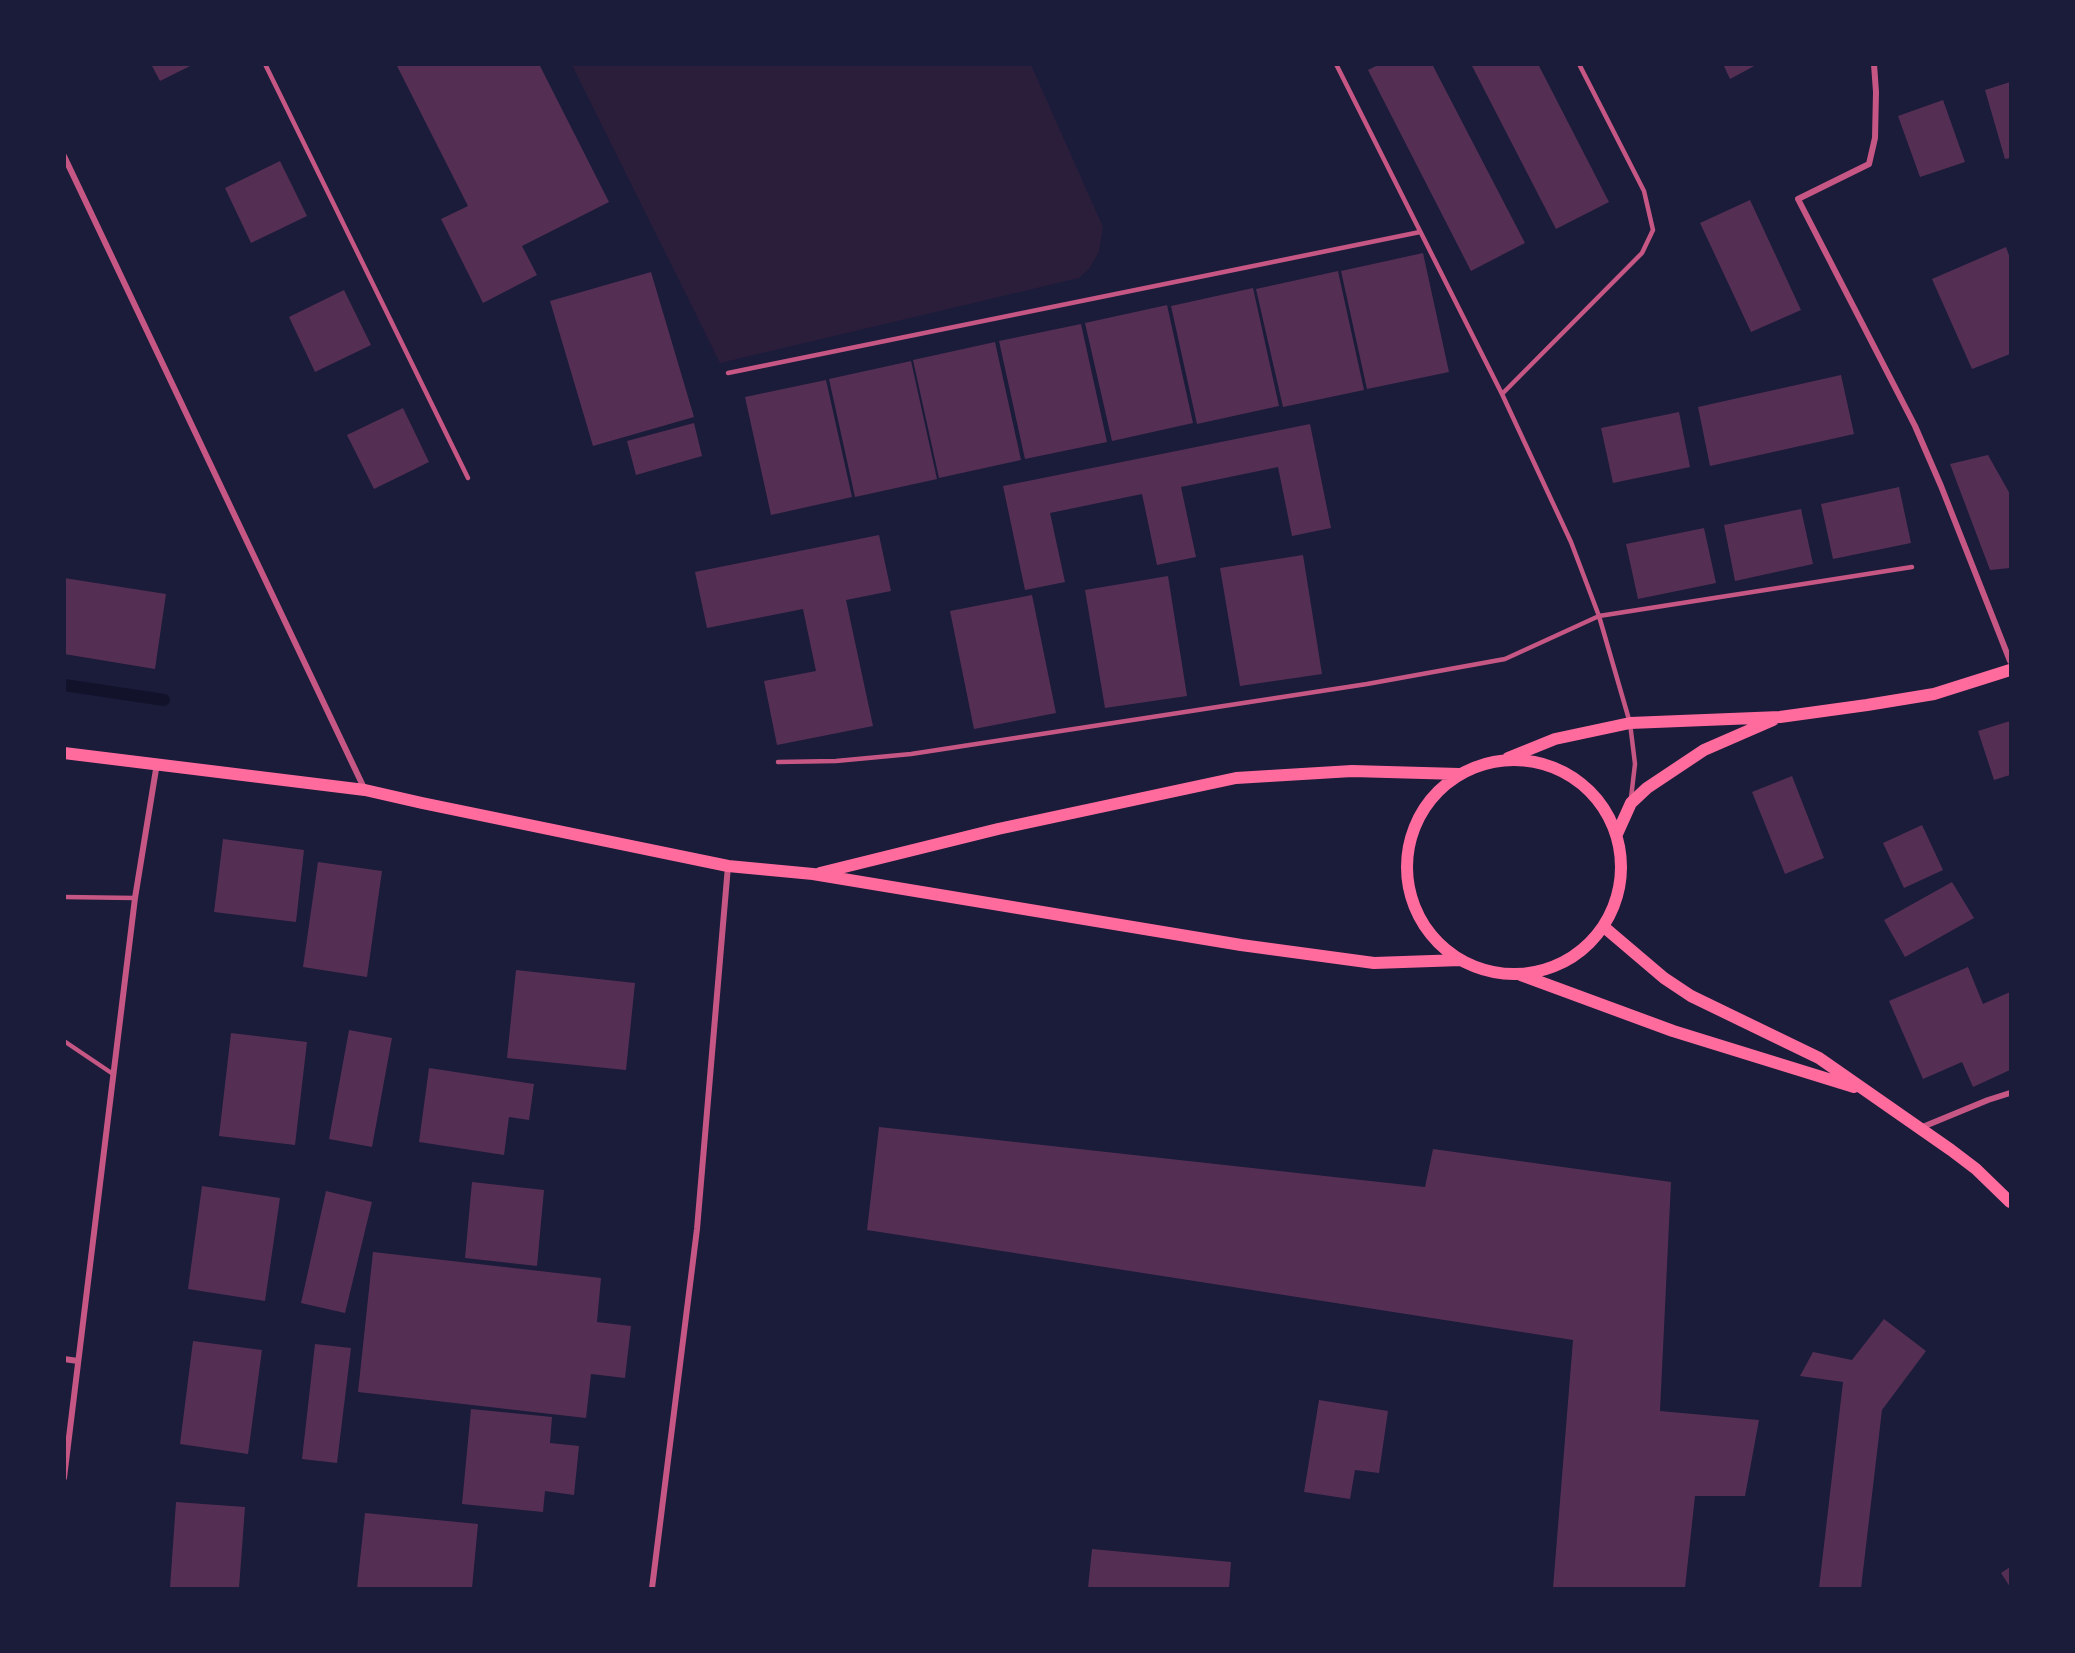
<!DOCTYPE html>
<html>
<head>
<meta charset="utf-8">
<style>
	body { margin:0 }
	#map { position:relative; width:2075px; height:1653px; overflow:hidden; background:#1b1b3a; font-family:Lato,sans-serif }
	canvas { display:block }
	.frame { position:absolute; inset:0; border:66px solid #1b1b3a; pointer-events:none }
</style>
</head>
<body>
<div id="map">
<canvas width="2075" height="1653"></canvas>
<div class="frame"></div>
</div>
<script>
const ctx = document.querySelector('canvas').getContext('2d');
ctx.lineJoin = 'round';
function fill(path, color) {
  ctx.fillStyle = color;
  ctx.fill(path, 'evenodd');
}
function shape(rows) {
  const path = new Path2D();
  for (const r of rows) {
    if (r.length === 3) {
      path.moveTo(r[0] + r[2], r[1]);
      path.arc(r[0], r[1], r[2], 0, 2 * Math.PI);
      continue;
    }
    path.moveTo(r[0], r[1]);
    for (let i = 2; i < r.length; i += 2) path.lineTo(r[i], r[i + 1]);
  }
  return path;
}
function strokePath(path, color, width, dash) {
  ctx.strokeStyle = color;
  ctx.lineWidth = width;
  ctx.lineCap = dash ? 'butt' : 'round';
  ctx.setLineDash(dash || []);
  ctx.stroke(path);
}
const green = shape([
	[572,65,1031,65,1103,227,1099,252,1089,269,1079,278,720,363]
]);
const stream = shape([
	[64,685,164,700]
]);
const building = shape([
	[151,64,194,64,160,81],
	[396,64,539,64,609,202,522,246,537,275,483,303,441,219,468,206],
	[1380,64,1432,64,1525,243,1471,271,1368,70],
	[1471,64,1538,64,1609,202,1556,229],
	[1723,64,1758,64,1730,79],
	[2010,82,2010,158,2005,159,1985,90],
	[1943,100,1965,162,1920,177,1898,116],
	[280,161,307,216,251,243,225,188],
	[1750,200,1801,310,1751,332,1700,223],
	[2006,247,2010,258,2010,354,1972,369,1932,279],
	[1423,253,1449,372,1367,389,1341,271],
	[1338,271,1364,390,1283,407,1256,289],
	[651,272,694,417,593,446,550,301],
	[1253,288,1279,406,1197,424,1171,306],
	[344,290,371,345,315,372,289,317],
	[1167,305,1193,423,1112,441,1085,323],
	[1081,324,1107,442,1025,459,999,341],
	[995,342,1021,460,939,478,913,360],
	[911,361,937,479,855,497,829,379],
	[1841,375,1854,434,1710,466,1698,407],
	[826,380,852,497,771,515,745,397],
	[403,408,429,462,374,489,347,435],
	[1679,412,1690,467,1613,483,1601,428],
	[694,423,702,456,636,475,627,441],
	[1310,424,1331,528,1292,536,1278,467,1181,487,1196,557,1157,565,1142,494,1050,513,1065,582,1025,590,1003,486],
	[1988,455,2010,494,2010,568,1990,570,1950,464],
	[1899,487,1911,543,1833,559,1821,504],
	[1801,509,1813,564,1735,581,1724,525],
	[1704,528,1716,583,1638,599,1626,544],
	[879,535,891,591,846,600,873,726,777,745,764,681,816,671,803,609,707,628,695,572],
	[1303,555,1322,674,1240,686,1220,568],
	[1168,576,1187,696,1105,708,1085,590],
	[64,578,166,594,155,669,64,654],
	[1032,595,1056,713,974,729,950,611],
	[2010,721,2010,775,1994,780,1978,731],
	[1792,776,1824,858,1785,874,1752,792],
	[1922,825,1943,870,1904,888,1883,843],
	[223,839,304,850,296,922,214,912],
	[318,862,382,871,367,977,303,967],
	[1952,882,1974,918,1905,957,1884,920],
	[1968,967,1983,1004,2010,992,2010,1070,1973,1087,1962,1062,1923,1079,1889,1001],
	[516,970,635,983,626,1070,507,1058],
	[349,1030,392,1038,372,1147,329,1139],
	[231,1033,307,1042,295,1145,219,1136],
	[429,1068,534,1084,529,1120,509,1117,504,1155,419,1142],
	[879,1127,1425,1187,1433,1149,1671,1182,1660,1411,1759,1420,1745,1496,1695,1496,1685,1588,1553,1588,1573,1340,867,1230],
	[472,1182,544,1190,537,1266,465,1258],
	[202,1186,280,1198,265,1301,188,1289],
	[326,1191,372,1202,345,1313,301,1303],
	[373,1252,601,1278,597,1322,631,1326,625,1378,591,1374,586,1418,358,1392],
	[1884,1319,1926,1351,1882,1410,1861,1588,1819,1588,1843,1382,1800,1376,1813,1352,1852,1360],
	[193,1341,262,1350,248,1454,180,1444],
	[315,1344,351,1348,337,1463,302,1459],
	[1319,1400,1388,1411,1379,1473,1355,1470,1350,1499,1304,1492],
	[471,1409,552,1417,550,1443,579,1446,574,1495,545,1491,543,1512,462,1504],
	[176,1502,245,1507,239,1588,170,1588],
	[365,1513,478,1524,472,1588,357,1588],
	[1092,1549,1231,1562,1229,1588,1088,1588],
	[2010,1567,2010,1587,2001,1573]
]);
const service = shape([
	[265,64,468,478],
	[1336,64,1502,394,1571,542,1599,616,1630,723,1635,764,1631,798],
	[728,373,1420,232],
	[1502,394,1642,253,1653,230,1644,191,1579,64],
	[778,762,836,761,911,754,1367,684,1505,659,1599,616,1912,567],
	[64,897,135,898],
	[64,1041,113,1074]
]);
const minor = shape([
	[1874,64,1876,92,1875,138,1869,164,1798,199,1915,426,1941,486,2010,661],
	[64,156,365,790],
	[1920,1128,1988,1100,2010,1093],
	[64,1359,78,1361],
	[64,1478,135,898,157,763],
	[652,1588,697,1229,728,866]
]);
const secondary = shape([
	[64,753,365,790,422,803,728,866,813,874,1241,945,1374,963,1461,960],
	[1508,758,1555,739,1630,723,1780,717,1867,705,1934,694,2010,670],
	[1514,867,107],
	[1617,834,1631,803,1647,788,1704,750,1773,720],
	[820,873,998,829,1236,778,1352,771,1459,774],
	[1604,927,1664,978,1691,996,1819,1058,1951,1150,1976,1169,2010,1202],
	[1521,975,1673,1031,1854,1087]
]);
fill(green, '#2a1e3b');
strokePath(stream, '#12122b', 12);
fill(building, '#542f53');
strokePath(service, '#c65784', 4.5);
strokePath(minor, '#c65784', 6);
strokePath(secondary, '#ff6b9d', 12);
</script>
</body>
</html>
